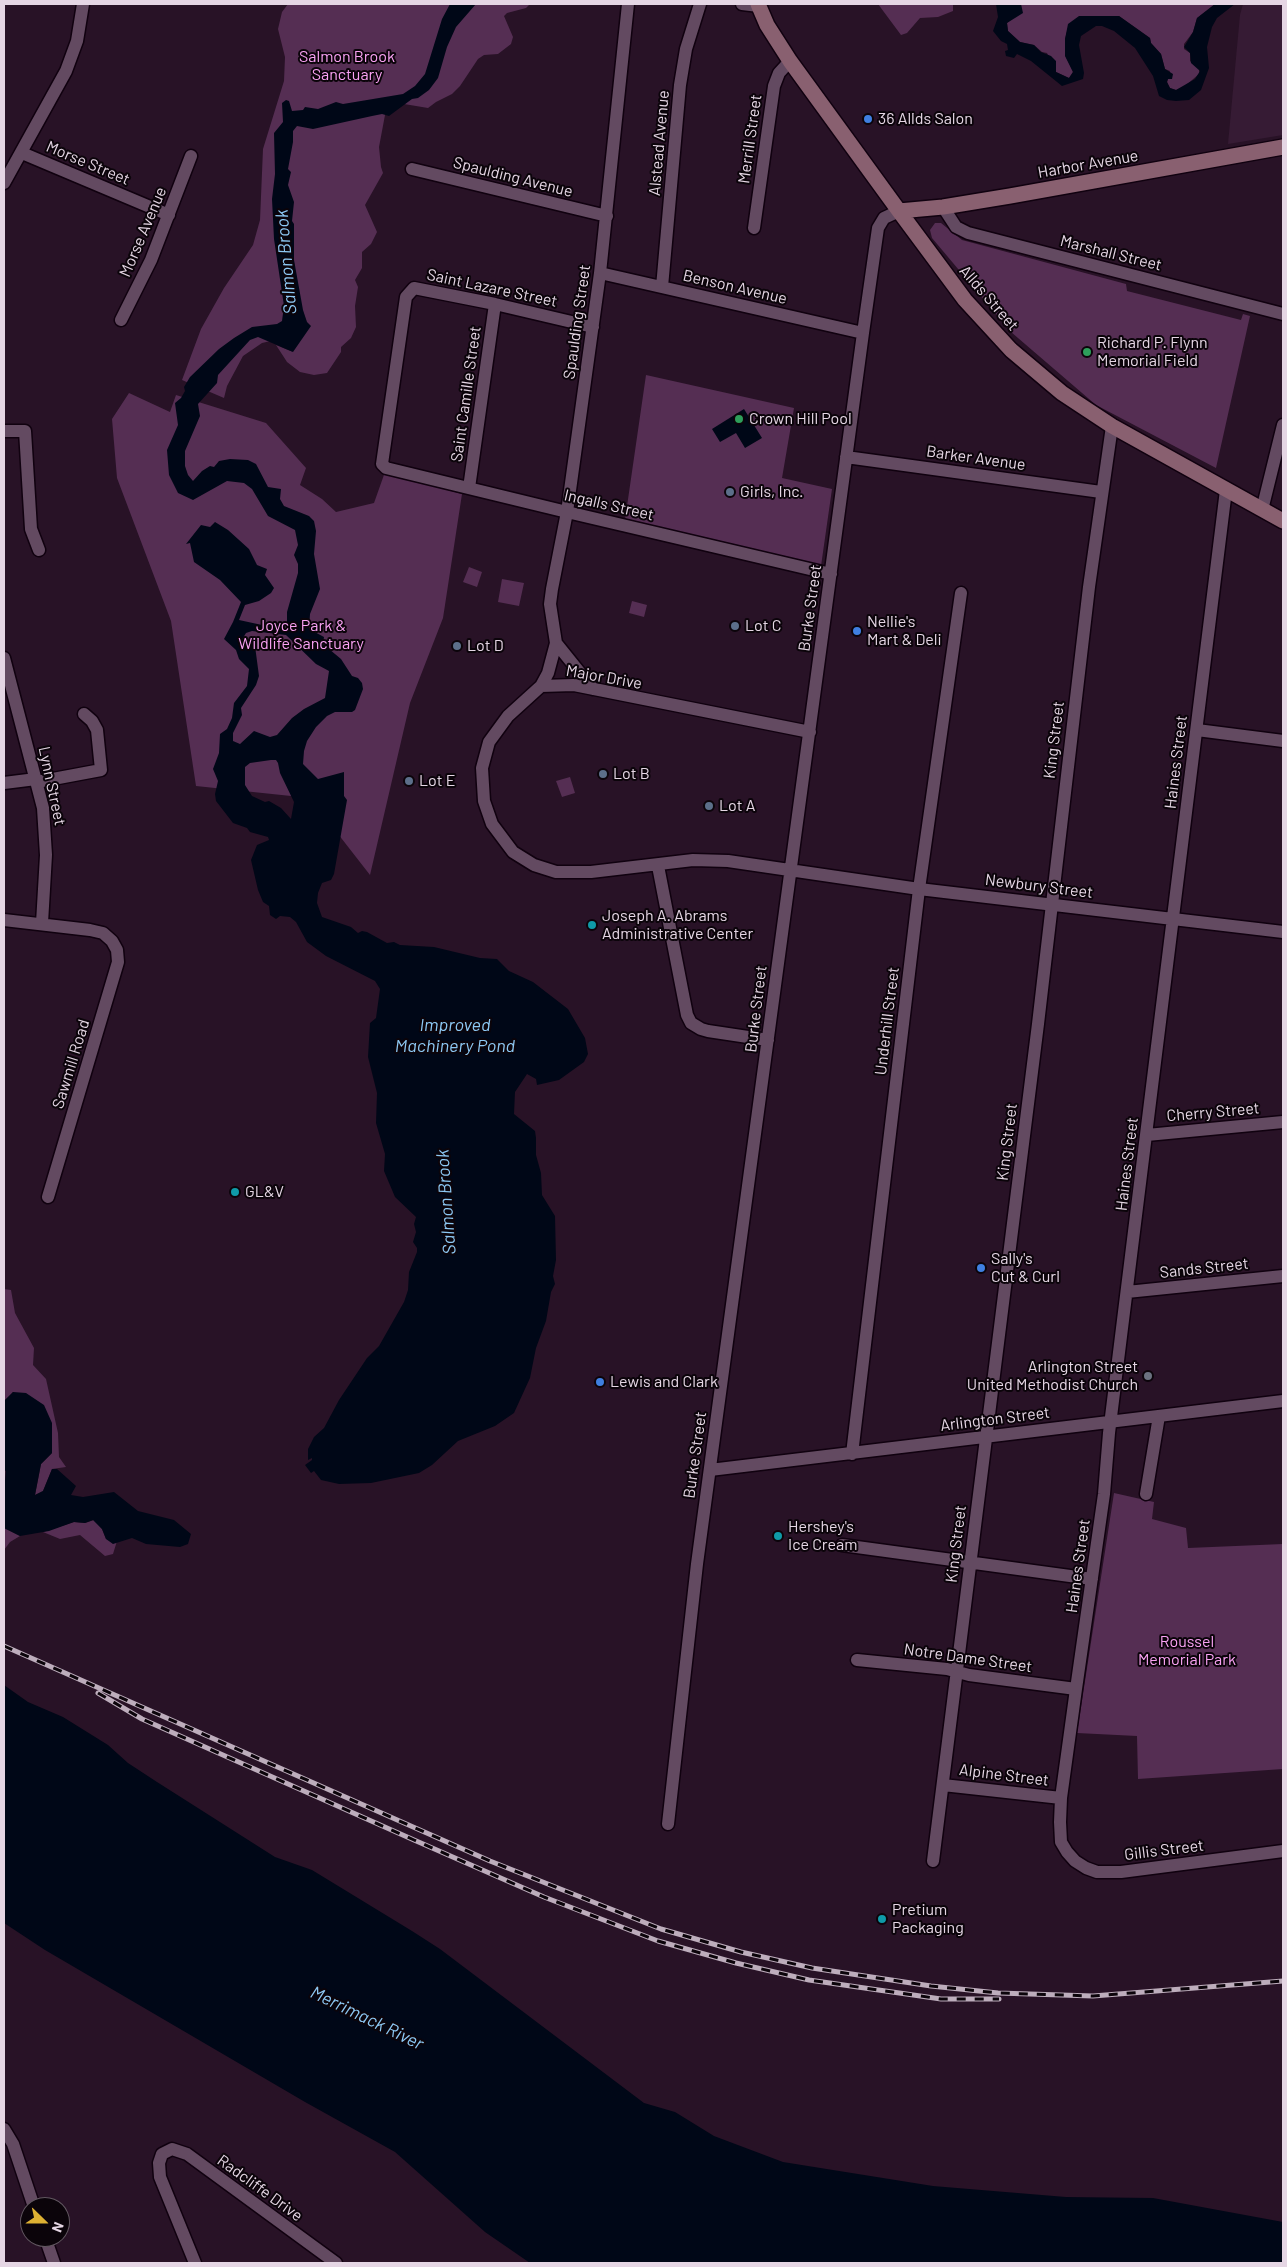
<!DOCTYPE html>
<html>
<head>
<meta charset="utf-8">
<style>
	body { margin:0 }
	#map { position:relative; width:1287px; height:2267px; overflow:hidden; background:#281226; font-family:Barlow,sans-serif }
	canvas { display:block }
	.frame { position:absolute; inset:0; border:5px solid #e5d6e4; pointer-events:none }
	.north { position:absolute; left:20px; top:2197px; width:50px; height:50px; box-sizing:border-box; background:#0b040a; border:1px solid #625861; border-radius:50%; rotate:112deg; font-size:14px; font-weight:700; line-height:20px; text-align:center; color:#e5d6e4 }
	.north::after { content:''; display:block; margin:auto; width:18px; height:22px; background:#deb133; clip-path:polygon(50% 0,100% 100%,50% 72%,0 100%) }
</style>
</head>
<body>
<div id="map">
<canvas width="1287" height="2267"></canvas>
<div class="frame"></div>
<div class="north">N</div>
</div>
<script>
const ctx = document.querySelector('canvas').getContext('2d');
ctx.lineJoin = 'round';
function fill(path, color) {
  ctx.fillStyle = color;
  ctx.fill(path, 'evenodd');
}
function shape(rows) {
  const path = new Path2D();
  for (const r of rows) {
    path.moveTo(r[0], r[1]);
    for (let i = 2; i < r.length; i += 2) path.lineTo(r[i], r[i + 1]);
  }
  return path;
}
function strokePath(path, color, width, dash) {
  ctx.strokeStyle = color;
  ctx.lineWidth = width;
  ctx.lineCap = dash ? 'butt' : 'round';
  ctx.setLineDash(dash || []);
  ctx.stroke(path);
}
function label(font, color, halo, rows, align = 'center') {
  ctx.font = font + ' Barlow,sans-serif';
  ctx.lineWidth = 4;
  ctx.setLineDash([]);
  ctx.textBaseline = 'middle';
  ctx.strokeStyle = halo;
  ctx.fillStyle = color;
  for (const [text, x, y, turn = 0] of rows) {
    ctx.save();
    ctx.translate(x, y);
    ctx.rotate((+turn || 0) * Math.PI / 180);
    ctx.textAlign = isNaN(turn) ? turn : align;
    if (halo) ctx.strokeText(text, 0, 0);
    ctx.fillText(text, 0, 0);
    ctx.restore();
  }
}
const built = shape([
	[1243,4,1283,4,1283,135,1228,144,1240,15]
]);
const green = shape([
	[288,4,530,4,526,8,507,13,504,16,513,37,511,44,498,54,484,55,478,59,460,86,452,94,436,102,428,108,404,104,385,115,379,147,381,167,383,173,365,205,377,232,371,244,362,252,362,268,355,280,358,287,355,306,356,327,351,338,341,347,341,352,327,373,314,375,300,372,287,362,276,345,293,352,275,340,262,343,243,356,227,386,224,398,182,380,201,329,224,288,253,245,260,220,263,149,284,81,285,57,278,29,282,12],
	[878,4,953,4,953,11,938,17,920,18,907,33,901,35],
	[1021,4,1215,4,1197,18,1193,32,1184,44,1184,49,1190,53,1190,61,1199,69,1199,74,1185,86,1176,90,1170,88,1167,82,1170,71,1165,69,1161,54,1151,43,1150,38,1119,16,1088,17,1068,28,1065,39,1065,55,1073,72,1069,78,1056,72,1047,53,1042,52,1034,45,1020,42,1008,31,1007,23,1021,10],
	[935,223,941,223,962,240,1126,284,1127,291,1241,320,1243,314,1250,316,1216,468,1096,405,1011,332,932,238,930,230],
	[646,375,794,408,782,478,832,489,821,566,625,520],
	[129,393,170,412,176,395,266,423,306,468,300,485,322,499,336,512,374,503,385,472,462,494,443,618,410,703,370,875,310,798,196,786,171,621,117,478,112,419],
	[469,567,482,572,477,587,463,582],
	[502,579,524,583,519,606,498,602],
	[632,601,647,605,644,617,629,613],
	[570,777,575,793,562,797,556,781],
	[4,1289,11,1290,15,1313,34,1348,33,1365,46,1379,58,1433,59,1457,66,1467,52,1469,43,1491,35,1495,41,1464,52,1453,13,1392,4,1401],
	[1114,1493,1154,1502,1152,1519,1186,1528,1188,1548,1283,1544,1283,1769,1138,1779,1137,1736,1077,1733],
	[94,1520,102,1529,106,1539,117,1541,113,1554,105,1556,80,1535,60,1539,43,1532,74,1522,85,1523],
	[4,1528,20,1536,10,1542,4,1550]
]);
const water = shape([
	[450,4,476,4,456,27,447,47,438,78,429,90,418,98,412,99,389,116,382,114,372,116,313,129,297,126,293,131,293,142,288,169,291,172,288,185,294,202,292,221,294,224,294,260,303,310,307,322,311,326,293,352,258,337,250,340,218,375,217,383,198,404,200,416,185,451,185,466,188,475,193,481,202,471,210,466,214,467,219,461,230,459,248,460,256,464,268,487,281,489,280,499,284,506,309,516,314,521,316,531,314,554,320,589,310,614,309,629,324,637,323,644,341,659,352,676,358,678,362,683,363,689,355,710,352,712,335,712,327,716,316,727,307,741,304,751,303,764,318,779,344,772,344,796,347,800,334,874,331,880,322,883,318,893,317,903,322,917,351,927,358,933,362,931,367,932,387,943,394,942,400,945,434,947,480,958,497,959,509,971,533,982,568,1009,585,1038,588,1054,584,1062,559,1080,537,1085,536,1079,527,1074,515,1092,514,1114,535,1131,536,1138,536,1155,541,1173,542,1195,555,1216,556,1260,553,1276,555,1284,551,1292,546,1321,536,1348,530,1378,514,1413,495,1426,458,1441,432,1465,419,1473,371,1483,339,1484,321,1480,314,1471,311,1473,305,1465,312,1460,312,1458,308,1460,308,1449,314,1437,324,1428,339,1400,367,1358,379,1346,404,1302,408,1290,409,1272,417,1252,417,1248,413,1242,416,1232,414,1224,416,1217,395,1197,384,1171,385,1154,376,1123,377,1093,368,1057,370,1023,376,1018,380,989,375,981,326,956,307,942,296,922,290,917,280,916,276,919,270,915,269,906,263,902,258,890,251,860,257,845,269,840,268,837,250,832,247,828,233,823,216,801,215,794,218,781,213,769,219,753,220,734,227,729,232,718,234,703,247,686,249,669,239,659,236,650,224,639,233,622,241,602,220,580,194,562,190,543,186,544,201,525,210,527,215,522,228,530,249,549,257,565,267,569,265,575,274,588,271,593,259,601,245,605,239,620,285,630,287,629,287,612,298,573,298,564,294,555,298,545,295,530,268,516,252,489,244,483,227,481,193,500,178,493,169,475,167,450,178,425,175,403,181,398,185,391,184,387,190,377,219,349,234,338,252,327,277,324,282,321,284,306,274,239,272,199,275,174,274,133,283,122,282,103,286,100,289,101,292,111,303,110,305,107,318,109,336,102,343,104,403,94,415,86,425,74,442,19],
	[252,631,286,635,316,664,329,671,325,698,304,709,292,718,277,735,270,737,254,731,240,744,233,741,233,733,242,715,241,708,256,685,259,676,255,646,248,641,242,647,240,643,246,633],
	[271,760,276,760,278,763,280,773,294,802,291,819,281,808,269,801,265,802,252,796,245,785,245,767,250,763],
	[996,4,1021,4,1023,13,1007,23,1008,31,1020,42,1034,45,1041,52,1051,56,1056,61,1056,72,1069,78,1073,72,1065,56,1065,39,1068,24,1079,16,1119,16,1150,38,1151,43,1161,54,1165,69,1173,74,1172,79,1168,79,1167,82,1170,88,1176,90,1195,79,1200,71,1191,63,1190,53,1184,47,1193,32,1197,18,1215,4,1235,4,1217,18,1212,27,1207,47,1209,68,1201,90,1189,100,1176,101,1167,100,1159,96,1153,76,1135,48,1114,31,1102,26,1096,26,1081,36,1079,45,1084,73,1083,79,1062,86,1031,61,1017,54,1014,58,1006,56,1005,51,1008,50,1007,44,1001,41,993,31,998,17],
	[744,409,762,438,745,448,736,433,720,442,712,429],
	[13,1392,26,1393,44,1405,52,1423,52,1453,41,1464,35,1495,43,1491,52,1469,57,1469,76,1486,71,1495,83,1497,114,1492,138,1511,174,1520,191,1534,188,1544,180,1547,146,1544,132,1538,113,1544,106,1539,102,1529,93,1520,85,1523,74,1522,49,1531,20,1536,4,1528,4,1490,6,1471,4,1470,4,1401],
	[4,1685,28,1702,63,1717,108,1745,128,1763,157,1782,275,1857,312,1870,412,1931,440,1949,644,2103,675,2112,714,2136,783,2162,933,2186,1066,2197,1153,2198,1283,2222,1283,2263,530,2263,485,2232,395,2152,305,2102,45,1950,4,1923]
]);
const street = shape([
	[742,4,759,6],
	[22,153,169,215],
	[412,169,607,216],
	[4,183,66,71,77,41,83,4],
	[943,207,956,227,968,233,1283,314],
	[754,228,774,86,779,73,790,61],
	[600,273,863,333],
	[662,287,680,85,686,49,700,4],
	[121,320,151,260,191,156],
	[593,327,495,304,414,288,406,297,382,464,386,468,567,512,831,574],
	[4,431,25,431,31,529,39,550],
	[846,457,1101,492],
	[469,488,495,304],
	[1226,490,1109,1433,1104,1494,1076,1689,1061,1798,1060,1822,1061,1842,1067,1852,1075,1861,1086,1868,1097,1872,1121,1872,1283,1851],
	[1262,510,1283,425],
	[556,643,550,604,552,589,567,512,600,273,628,4],
	[4,658,43,808,46,855,42,923],
	[541,686,548,673,556,643,593,689],
	[1197,730,1283,741],
	[810,732,574,685,541,686,508,716,489,742,482,768,484,801,492,824,513,852,534,865,556,872,591,872,693,860,728,861,919,889,1283,932],
	[37,782,101,770,97,730,92,721,84,714],
	[4,783,36,779],
	[658,866,687,1015,691,1023,701,1029,708,1031,768,1040],
	[4,920,90,930,103,933,112,941,117,950,118,962,48,1197],
	[1147,1135,1283,1122],
	[1127,1292,1283,1276],
	[852,1454,919,889,961,593],
	[710,1470,1283,1401],
	[1146,1494,1159,1416],
	[842,1545,1092,1579],
	[857,1660,947,1669,969,1675,1076,1689],
	[943,1785,1061,1798],
	[668,1824,697,1564,863,333,878,228,884,218,899,211],
	[933,1861,1038,1024,1089,587,1112,426],
	[4,2129,13,2144,34,2207],
	[45,2237,54,2263],
	[195,2263,160,2177,159,2163,162,2154,172,2149,187,2154,336,2263]
]);
const secondary = shape([
	[758,4,767,25,790,61,899,211,965,300,1011,350,1062,393,1112,426,1283,521],
	[899,211,943,207,1010,196,1283,147]
]);
const rail = shape([
	[4,1646,490,1861,661,1929,741,1952,812,1968,931,1986,998,1993,1093,1996,1283,1981],
	[98,1693,142,1719,414,1840,544,1897,658,1941,736,1963,809,1980,941,1999,999,1999]
]);
const markers = [
	[868,119,5,"#3f7fe0"],
	[1087,352,5,"#2e9e5b"],
	[739,419,5,"#2e9e5b"],
	[730,492,5,"#5c6f8a"],
	[735,626,5,"#5c6f8a"],
	[857,631,5,"#3f7fe0"],
	[457,646,5,"#5c6f8a"],
	[603,774,5,"#5c6f8a"],
	[409,781,5,"#5c6f8a"],
	[709,806,5,"#5c6f8a"],
	[592,925,5,"#0f9aa8"],
	[235,1192,5,"#0f9aa8"],
	[981,1268,5,"#3f7fe0"],
	[1148,1376,5,"#6b7280"],
	[600,1382,5,"#3f7fe0"],
	[778,1536,5,"#0f9aa8"],
	[882,1919,5,"#0f9aa8"]
];
const parkNames = [
	["Salmon Brook",347,57],
	["Sanctuary",347,75],
	["Joyce Park &",301,626],
	["Wildlife Sanctuary",301,644],
	["Roussel",1187,1642],
	["Memorial Park",1187,1660]
];
const poiNames = [
	["36 Allds Salon",878,119],
	["Richard P. Flynn",1097,343],
	["Memorial Field",1097,361],
	["Crown Hill Pool",749,419],
	["Girls, Inc.",740,492],
	["Nellie's",867,622],
	["Mart & Deli",867,640],
	["Lot C",745,626],
	["Lot D",467,646],
	["Lot B",613,774],
	["Lot E",419,781],
	["Lot A",719,806],
	["Joseph A. Abrams",602,916],
	["Administrative Center",602,934],
	["GL&V",245,1192],
	["Sally's",991,1259],
	["Cut & Curl",991,1277],
	["Arlington Street",1138,1367,"right"],
	["United Methodist Church",1138,1385,"right"],
	["Lewis and Clark",610,1382],
	["Hershey's",788,1527],
	["Ice Cream",788,1545],
	["Pretium",892,1910],
	["Packaging",892,1928]
];
const streetNames = [
	["Merrill Street",750,139,-82],
	["Alstead Avenue",659,143,-85],
	["Morse Street",88,163,23],
	["Harbor Avenue",1088,164,-10],
	["Spaulding Avenue",513,177,14],
	["Morse Avenue",143,232,-67],
	["Marshall Street",1111,253,14],
	["Benson Avenue",735,287,13],
	["Saint Lazare Street",492,288,12],
	["Allds Street",989,298,49],
	["Spaulding Street",577,322,-82],
	["Saint Camille Street",466,394,-82],
	["Barker Avenue",976,458,8],
	["Ingalls Street",609,505,13],
	["Burke Street",810,608,-82],
	["Major Drive",604,677,10],
	["King Street",1054,740,-83],
	["Haines Street",1176,762,-83],
	["Lynn Street",52,786,78],
	["Newbury Street",1039,886,7],
	["Burke Street",756,1009,-83],
	["Underhill Street",887,1021,-83],
	["Sawmill Road",71,1064,-73],
	["Cherry Street",1213,1112,-5],
	["King Street",1007,1142,-83],
	["Haines Street",1127,1164,-83],
	["Sands Street",1204,1268,-6],
	["Arlington Street",995,1419,-7],
	["Burke Street",695,1455,-82],
	["King Street",956,1544,-83],
	["Haines Street",1078,1566,-82],
	["Notre Dame Street",968,1658,8],
	["Alpine Street",1004,1775,7],
	["Gillis Street",1164,1850,-7],
	["Radcliffe Drive",260,2188,36]
];
const waterNames = [
	["Salmon Brook",286,262,-95],
	["Improved",455,1025],
	["Machinery Pond",455,1046],
	["Salmon Brook",446,1202,-94],
	["Merrimack River",367,2018,26]
];
fill(built, '#361b34');
fill(green, '#552e53');
fill(water, '#000717');
strokePath(street, '#10010f', 15);
strokePath(secondary, '#10010f', 18);
strokePath(street, '#634a61', 12);
strokePath(secondary, '#896070', 15);
strokePath(rail, '#bdadbc', 5);
strokePath(rail, '#0b040a', 3, [9]);
for (const [x, y, r, color] of markers) {
  const dot = new Path2D();
  dot.arc(x, y, r, 0, 2 * Math.PI);
  ctx.fillStyle = color;
  ctx.fill(dot);
  strokePath(dot, '#0b040a', 2);
}
label('16px', '#faa2f4', '#0b040a', parkNames);
label('16px', '#e5d6e4', '#0b040a', poiNames, 'left');
label('16px', '#e5d6e4', '#0b040a', streetNames);
label('italic 18px', '#8dc8f4', '#0b040a', waterNames);
</script>
</body>
</html>
